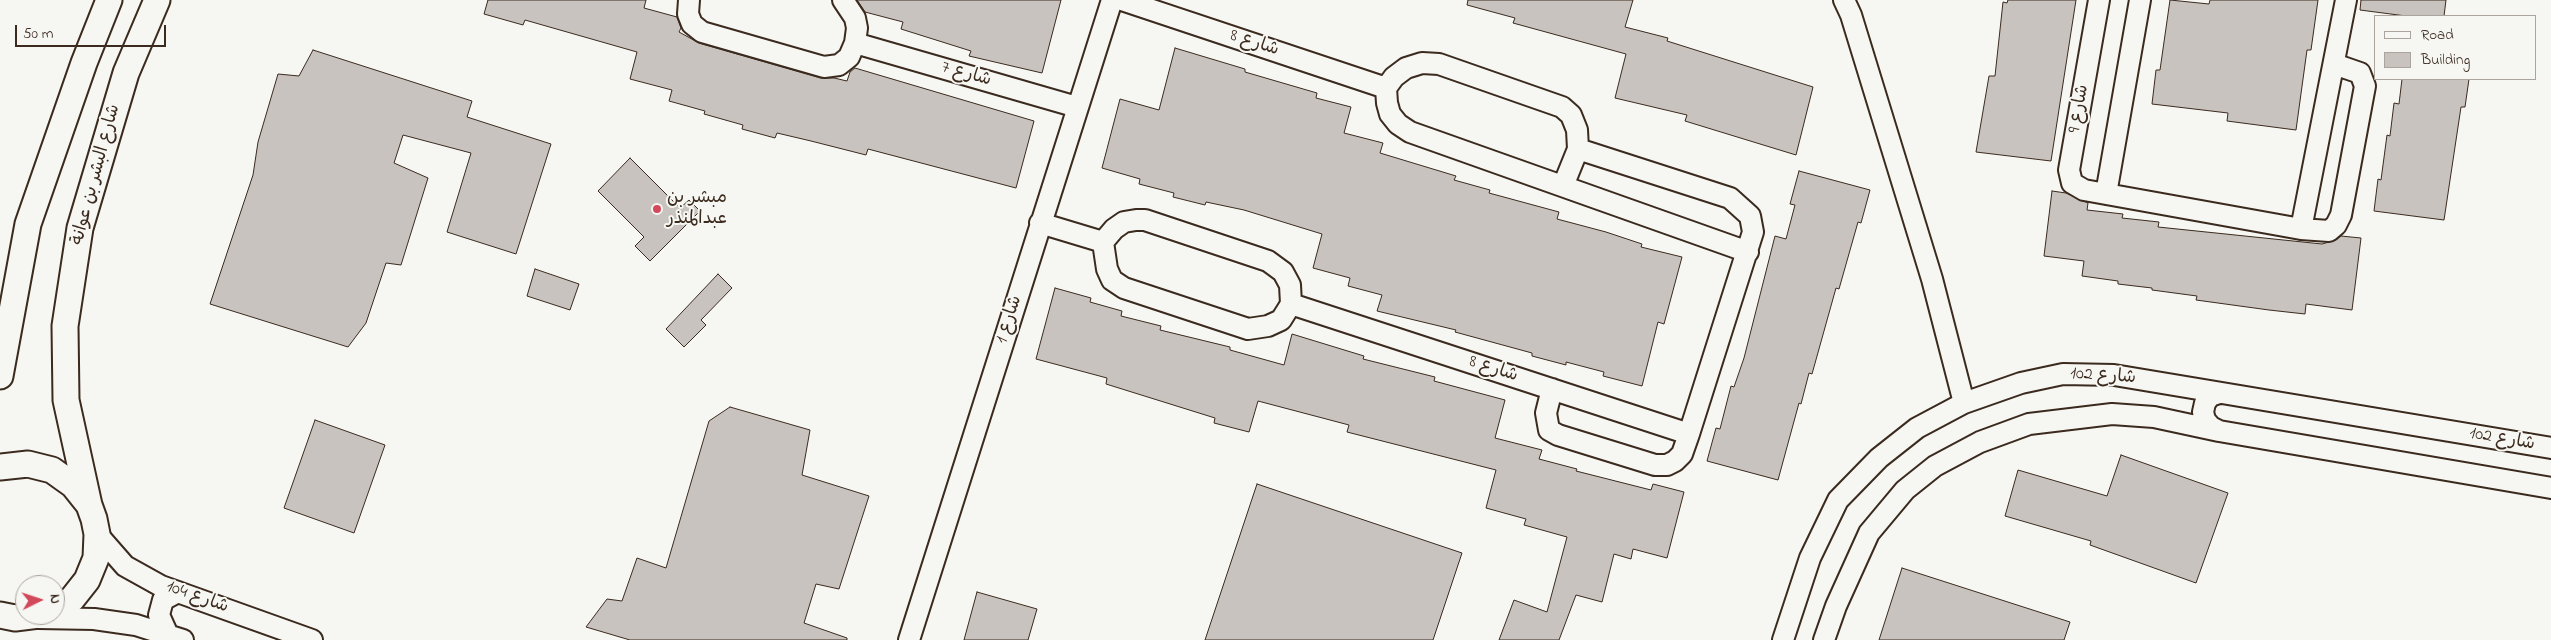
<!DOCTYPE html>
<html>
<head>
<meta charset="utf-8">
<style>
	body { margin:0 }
	#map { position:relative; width:2551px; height:640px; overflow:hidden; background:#f6f6f2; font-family:"Indie Flower",sans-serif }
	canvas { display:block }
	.legend { position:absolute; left:2374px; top:15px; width:162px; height:65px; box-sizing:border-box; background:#f6f6f2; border:1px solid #aba49d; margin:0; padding:6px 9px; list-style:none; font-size:15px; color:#3b2a1e }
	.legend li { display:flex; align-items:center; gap:10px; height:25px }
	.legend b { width:25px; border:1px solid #aba49d }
	.north { position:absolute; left:15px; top:575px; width:50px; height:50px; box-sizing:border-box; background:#f6f6f2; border:1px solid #aba49d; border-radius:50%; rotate:86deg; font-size:14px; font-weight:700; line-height:20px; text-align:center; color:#3b2a1e }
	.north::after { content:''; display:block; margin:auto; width:18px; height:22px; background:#d1495b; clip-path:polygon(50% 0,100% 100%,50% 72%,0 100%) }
	.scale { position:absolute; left:15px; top:25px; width:151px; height:22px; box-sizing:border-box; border:2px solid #3b2a1e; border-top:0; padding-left:6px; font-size:15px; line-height:18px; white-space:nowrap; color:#3b2a1e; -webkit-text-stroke:4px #f6f6f2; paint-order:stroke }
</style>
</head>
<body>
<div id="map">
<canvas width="2551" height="640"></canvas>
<ul class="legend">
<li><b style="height:6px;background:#f6f6f2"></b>Road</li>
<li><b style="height:14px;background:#c8c3be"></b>Building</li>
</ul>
<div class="north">N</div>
<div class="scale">50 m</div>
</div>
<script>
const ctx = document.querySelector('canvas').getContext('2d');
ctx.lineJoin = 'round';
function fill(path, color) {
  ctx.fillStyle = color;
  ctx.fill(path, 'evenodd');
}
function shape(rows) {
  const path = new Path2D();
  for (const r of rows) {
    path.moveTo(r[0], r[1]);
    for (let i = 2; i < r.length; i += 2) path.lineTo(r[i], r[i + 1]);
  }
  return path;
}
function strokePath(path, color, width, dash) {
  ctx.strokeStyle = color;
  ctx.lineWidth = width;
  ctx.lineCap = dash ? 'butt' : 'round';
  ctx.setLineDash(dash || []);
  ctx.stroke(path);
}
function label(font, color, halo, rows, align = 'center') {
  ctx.font = font + ' "Indie Flower","Playpen Sans Arabic",sans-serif';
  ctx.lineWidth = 4;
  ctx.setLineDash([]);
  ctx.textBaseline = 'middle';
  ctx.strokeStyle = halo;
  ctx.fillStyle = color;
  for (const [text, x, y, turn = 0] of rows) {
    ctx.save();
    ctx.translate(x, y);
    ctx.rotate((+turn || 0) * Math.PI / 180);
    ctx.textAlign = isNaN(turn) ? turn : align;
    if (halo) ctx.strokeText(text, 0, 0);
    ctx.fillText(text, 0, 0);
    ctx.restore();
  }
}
const building = shape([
	[488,0,646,0,644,8,677,17,681,28,679,32,699,43,821,78,834,78,847,81,850,72,855,68,1034,121,1016,188,868,149,866,155,811,141,777,133,775,138,742,129,743,125,704,114,705,111,669,101,672,90,630,79,637,52,525,20,523,25,484,14,488,0],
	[857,0,1061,0,1042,73,969,56,971,51,901,29,903,22,865,12,857,0],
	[1468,0,1633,0,1625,27,1668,38,1667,41,1813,87,1796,155,1685,121,1687,115,1615,98,1626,54,1513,23,1515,18,1467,5,1468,0],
	[2008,0,2076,0,2051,161,1976,152,1989,76,1995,76,2003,2,2007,3,2008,0],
	[2170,0,2209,4,2210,0,2318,0,2311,50,2307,50,2296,130,2227,121,2228,113,2152,104,2156,70,2160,70,2170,0],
	[2361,0,2446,0,2444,16,2406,16,2360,10,2361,0],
	[1175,48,1245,69,1245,72,1317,93,1316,98,1351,107,1344,133,1383,143,1380,153,1456,176,1454,180,1490,190,1489,193,1559,212,1557,219,1606,232,1642,244,1641,247,1682,257,1664,324,1658,322,1642,386,1603,376,1604,372,1566,362,1566,365,1532,356,1532,353,1455,332,1456,330,1377,311,1382,295,1348,286,1350,278,1313,268,1322,234,1244,210,1206,202,1205,205,1173,197,1174,193,1139,184,1140,179,1102,168,1120,99,1159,110,1175,48],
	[313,50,472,101,467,117,551,144,516,254,447,232,471,153,403,135,394,163,428,178,401,265,386,263,366,323,348,347,210,304,253,175,258,142,278,74,299,76,313,50],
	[2402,79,2469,79,2465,107,2461,107,2444,220,2374,211,2378,179,2381,180,2387,135,2390,136,2394,103,2399,104,2402,79],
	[630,158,680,208,689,200,700,211,650,261,635,246,644,237,598,191,630,158],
	[1799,171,1870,190,1861,223,1858,222,1839,289,1836,288,1812,374,1809,373,1801,404,1799,403,1778,480,1707,461,1716,428,1720,429,1731,386,1734,387,1744,358,1775,236,1786,239,1795,205,1790,204,1799,171],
	[2052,191,2066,193,2088,203,2087,210,2123,214,2122,218,2159,222,2158,227,2322,244,2336,240,2341,236,2361,238,2352,310,2306,304,2305,314,2269,310,2196,300,2197,296,2152,290,2152,288,2118,284,2118,281,2082,276,2084,261,2044,256,2052,191],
	[535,269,579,284,570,310,527,296,535,269],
	[718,274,732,288,701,320,706,325,684,347,666,329,718,274],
	[1055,288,1091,298,1090,302,1122,311,1121,316,1161,326,1160,330,1230,347,1230,350,1284,365,1292,334,1364,356,1363,359,1435,377,1434,381,1505,400,1495,438,1542,450,1539,459,1577,469,1576,471,1651,490,1653,484,1684,492,1667,558,1633,549,1631,559,1614,554,1602,602,1576,595,1559,640,1499,640,1514,600,1547,612,1567,537,1524,525,1526,519,1486,508,1496,470,1347,432,1349,425,1258,401,1249,432,1214,423,1215,418,1106,384,1107,378,1036,359,1055,288],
	[730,407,810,430,802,475,869,496,839,589,816,584,804,623,847,638,847,640,630,640,586,627,607,599,622,601,637,558,666,568,709,421,730,407],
	[315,420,385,445,354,533,284,508,315,420],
	[2121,455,2228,493,2196,583,2090,545,2091,541,2005,516,2018,470,2107,496,2121,455],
	[1257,484,1462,553,1433,640,1205,640,1257,484],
	[1902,568,2070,622,2064,640,1879,640,1902,568],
	[977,592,1037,609,1028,640,964,640,977,592]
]);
const minor = shape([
	[689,0,688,14,692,24,702,32,824,67,839,65,849,57,855,43,857,28,855,18,843,0],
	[1122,0,1386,88],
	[1844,0,1851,15,1932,279,1964,403],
	[2099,0,2069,170,2072,183,2084,190,2301,229,2329,231,2336,225,2341,215,2365,86,2360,73,2334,64],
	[855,43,1077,107],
	[1563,186,1578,149,1577,130,1571,115,1562,107,1439,64,1422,63,1406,68,1394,77,1386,88,1387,103,1390,114,1398,124,1410,132,1748,252],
	[2106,194,2140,0],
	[1136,220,1145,220,1268,261,1283,272,1290,285,1291,304,1281,320,1268,326,1248,329,1124,288,1112,280,1107,269,1103,242,1114,229,1124,222,1136,220],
	[1040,223,1103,242],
	[2301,229,2346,0],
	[1291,304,1689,434],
	[1552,389,1546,413,1549,430,1558,435,1655,465,1667,465,1675,461,1682,454,1689,434,1753,232,1750,216,1730,198,1578,149],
	[2219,393,2210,396,2205,403,2203,412,2205,420,2211,427,2219,431],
	[97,534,125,566,161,586,312,640],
	[38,618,94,619,136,625,183,640],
	[168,635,159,615,163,600,178,592],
	[909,640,1112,0],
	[1783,640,1810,558,1838,500,1879,458,1917,428,1964,403,2021,383,2063,374,2114,375,2551,448],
	[1824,640,1836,606,1869,533,1905,490,1935,466,1980,442,2029,424,2112,414,2154,417,2219,431,2551,488]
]);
const major = shape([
	[0,376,28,224,84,63,109,0],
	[0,467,28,464,52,470,73,485,89,505,94,519,97,534,96,558,87,580,72,599,55,610],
	[89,505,66,400,65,326,80,228,126,73,157,0],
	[0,615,15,618,39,615]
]);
const markers = [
	[657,209,5,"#d1495b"]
];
const streetNames = [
	["شارع 8",1254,44,18],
	["شارع 7",966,75,16],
	["شارع 9",2080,109,-80],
	["شارع البشر بن عوانة",97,175,-75],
	["شارع 1",1010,320,-72],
	["شارع 8",1493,370,18],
	["شارع 102",2103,377,4],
	["شارع 102",2502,440,10],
	["شارع 104",197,598,20]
];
const poiNames = [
	["مبشر بن",667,199],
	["عبدالمنذر",667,220]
];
fill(building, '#c8c3be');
strokePath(building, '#3b2a1e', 1);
strokePath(minor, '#3b2a1e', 24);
strokePath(major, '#3b2a1e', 29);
strokePath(minor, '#f6f6f2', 20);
strokePath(major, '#f6f6f2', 25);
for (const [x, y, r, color] of markers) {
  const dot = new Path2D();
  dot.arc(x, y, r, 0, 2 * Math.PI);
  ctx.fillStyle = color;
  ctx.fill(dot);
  strokePath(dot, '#f6f6f2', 2);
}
label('18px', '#3b2a1e', '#f6f6f2', streetNames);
label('18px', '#3b2a1e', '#f6f6f2', poiNames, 'left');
</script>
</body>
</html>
